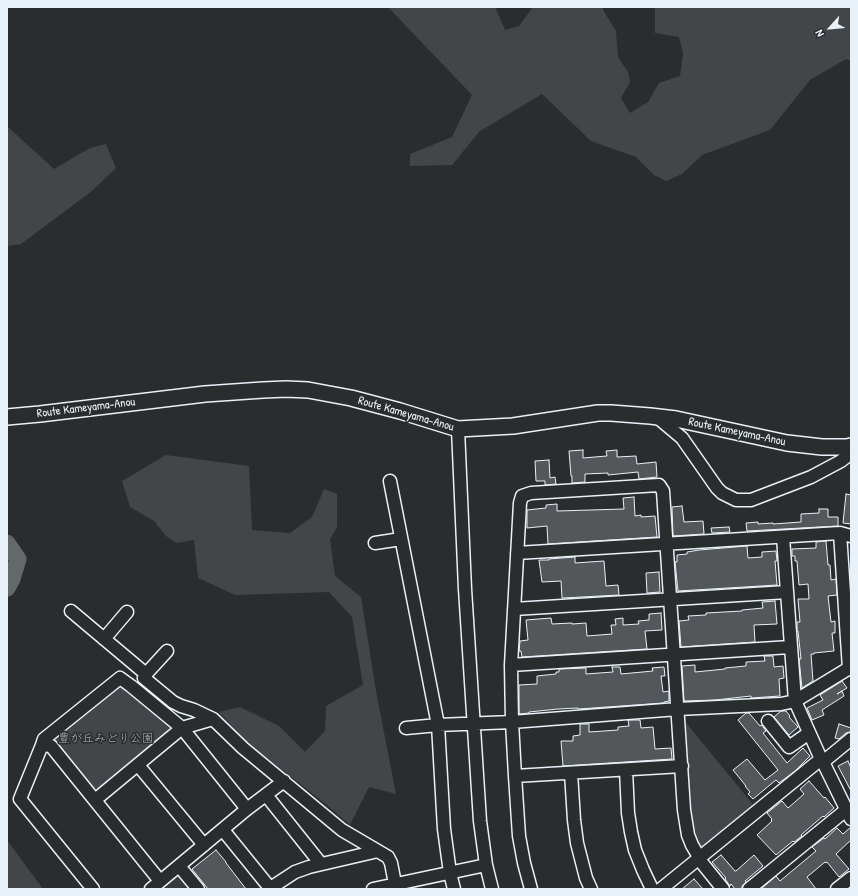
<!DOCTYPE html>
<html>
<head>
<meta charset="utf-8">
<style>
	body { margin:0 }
	#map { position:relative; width:858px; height:896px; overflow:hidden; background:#2a2d2e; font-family:"Patrick Hand",sans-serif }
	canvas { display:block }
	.frame { position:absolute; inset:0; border:8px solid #e8f1f8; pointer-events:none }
	.north { position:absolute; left:810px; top:8px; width:40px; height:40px; -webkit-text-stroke:3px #2a2d2e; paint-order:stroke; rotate:243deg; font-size:11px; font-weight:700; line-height:16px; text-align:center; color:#e8f1f8 }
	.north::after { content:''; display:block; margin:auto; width:14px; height:18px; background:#e8f1f8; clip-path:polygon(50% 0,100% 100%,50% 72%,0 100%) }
</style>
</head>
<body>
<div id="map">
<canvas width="858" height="896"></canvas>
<div class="frame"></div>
<div class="north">N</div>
</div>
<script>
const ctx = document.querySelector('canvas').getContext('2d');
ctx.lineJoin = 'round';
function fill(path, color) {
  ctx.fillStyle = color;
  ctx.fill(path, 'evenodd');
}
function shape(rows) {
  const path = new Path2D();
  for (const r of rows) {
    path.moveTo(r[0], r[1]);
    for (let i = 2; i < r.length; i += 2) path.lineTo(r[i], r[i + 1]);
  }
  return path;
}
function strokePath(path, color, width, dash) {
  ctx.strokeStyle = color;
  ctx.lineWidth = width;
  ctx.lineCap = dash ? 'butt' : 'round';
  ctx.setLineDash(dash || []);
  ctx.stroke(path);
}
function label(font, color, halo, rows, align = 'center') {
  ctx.font = font + ' "Patrick Hand","Klee One",sans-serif';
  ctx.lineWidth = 3;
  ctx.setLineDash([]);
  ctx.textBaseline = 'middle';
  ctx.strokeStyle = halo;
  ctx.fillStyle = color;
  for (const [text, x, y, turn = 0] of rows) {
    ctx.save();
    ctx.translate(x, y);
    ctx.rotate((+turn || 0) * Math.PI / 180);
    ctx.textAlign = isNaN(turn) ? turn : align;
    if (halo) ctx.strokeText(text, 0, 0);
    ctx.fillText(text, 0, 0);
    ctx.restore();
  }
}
const built = shape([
	[174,876,179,876,190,889,158,889]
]);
const green = shape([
	[388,7,495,7,505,30,519,26,533,7,603,7,603,10,616,31,618,57,628,72,630,82,621,98,630,113,648,102,659,83,680,76,683,53,679,37,655,33,655,7,851,7,851,61,846,59,810,80,770,130,702,155,682,174,666,181,654,175,636,157,591,141,542,94,480,131,452,165,410,166,410,154,452,137,472,95],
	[7,126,54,169,90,148,106,144,116,168,92,191,21,244,7,246],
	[166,455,249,466,252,530,290,533,312,517,324,489,337,494,337,527,330,539,335,576,361,597,376,691,396,794,369,787,350,825,328,806,247,742,219,712,240,707,279,726,305,752,325,731,326,706,363,685,352,617,329,592,235,595,198,578,194,540,177,543,166,536,154,521,130,507,122,481],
	[121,682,176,727,101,789,89,787,50,737],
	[683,719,755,807,709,845,703,847,697,844,689,819],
	[7,840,43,889,7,889]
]);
const river = shape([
	[7,543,18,559,12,579,7,588]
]);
const building = shape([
	[583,450,583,458,607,456,606,451,617,450,617,457,636,456,637,464,656,462,657,477,639,479,638,472,608,475,608,473,585,474,585,482,572,483,572,476,571,476,569,451,583,450],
	[549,460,550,478,555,477,556,484,545,485,545,481,536,481,535,461,549,460],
	[846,494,851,495,851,524,843,523,846,494],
	[634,497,635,516,641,515,641,517,655,516,657,537,548,544,547,526,527,528,527,510,546,508,546,505,557,504,557,511,624,509,623,498,634,497],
	[682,506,684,522,703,521,704,534,673,536,672,507,682,506],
	[819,509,828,509,828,517,838,517,838,526,747,531,746,523,758,522,758,524,773,523,773,524,801,522,801,514,819,513,819,509],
	[729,527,730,532,712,533,711,528,729,527],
	[826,541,828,565,830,565,831,580,836,579,837,595,828,596,831,622,835,621,835,633,832,633,834,651,814,653,814,654,811,654,813,681,802,688,799,659,801,659,798,631,797,631,797,622,800,622,798,599,809,599,808,584,799,585,797,561,795,561,795,556,792,556,792,549,816,548,816,542,826,541],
	[747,546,748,558,762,557,762,552,776,551,777,561,775,561,777,585,678,591,675,562,677,562,677,555,687,554,687,552,699,550,747,546],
	[575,557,575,563,604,561,606,586,618,585,619,595,562,598,561,581,542,582,539,560,549,560,549,559,575,557],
	[659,572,660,592,647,593,646,573,659,572],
	[775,601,777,624,754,625,755,642,681,647,679,621,689,620,688,616,706,615,706,613,742,611,742,610,763,608,762,602,775,601],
	[661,613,662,630,645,631,647,649,522,657,521,651,519,651,520,641,528,640,526,620,551,618,552,624,572,623,572,624,586,623,587,636,612,634,611,625,616,625,615,619,623,618,623,625,639,624,638,621,649,620,649,614,661,613],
	[764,656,773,656,774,667,783,666,784,678,779,679,780,696,751,698,751,696,715,700,684,701,682,666,695,665,695,672,725,669,725,668,746,666,746,662,765,661,764,656],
	[612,667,620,667,621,674,653,671,652,668,664,667,665,676,661,676,663,692,669,691,669,701,664,702,664,703,578,709,578,708,558,709,529,712,529,713,519,714,519,685,537,684,537,676,556,674,556,672,559,672,559,669,586,668,586,674,613,672,612,667],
	[842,681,847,688,837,694,842,691,844,696,822,710,824,715,812,720,807,708,823,700,820,695,842,681],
	[781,711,786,711,790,716,789,717,798,727,789,735,774,717,781,711],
	[746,713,749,713,760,726,762,725,766,731,763,733,787,763,803,748,810,756,795,771,779,783,776,780,753,799,748,794,750,792,745,786,746,786,733,770,747,759,765,780,778,770,738,720,746,713],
	[628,720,640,720,641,728,653,727,655,749,671,748,672,759,563,766,561,741,573,741,573,736,580,735,580,724,589,724,589,732,618,730,618,727,629,726,628,720],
	[839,724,851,728,851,729,850,732,846,733,839,739,835,738,839,724],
	[848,761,851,768,851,791,838,766,848,761],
	[809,781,824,798,825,797,834,808,824,817,823,816,801,835,802,836,794,842,793,841,776,855,757,835,772,821,771,820,772,819,767,813,782,801,788,808,804,794,800,789,809,781],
	[851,827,851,840,836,854,849,869,839,877,827,862,825,863,825,862,807,877,816,889,761,889,776,876,780,881,816,851,812,847,824,838,825,839,837,828,843,834,851,827],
	[216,850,226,862,226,863,246,889,208,889,192,869,216,850],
	[721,855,735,871,736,871,754,855,763,866,745,881,746,882,742,886,742,889,735,889,731,884,730,886,725,879,726,878,712,862,721,855],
	[694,879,703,889,682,889,694,879]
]);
const minor = shape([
	[657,417,682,438,717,488,722,493,736,500,751,500,811,477,841,461,851,453],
	[458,429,465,589,480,821,486,865,492,889],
	[390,481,438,725,406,728],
	[840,533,849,669],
	[783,537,795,701,821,759,823,762,851,819],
	[375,543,401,539],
	[517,553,840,533,851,536],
	[514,609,787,592],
	[71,611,146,674,144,678,173,702,181,706,194,710,213,719,243,748,342,830,388,857,391,863,396,889],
	[104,639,127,612],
	[511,665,790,647],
	[146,674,167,651],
	[768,721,789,747,809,733],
	[42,745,44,739,120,678,131,686,182,728,247,809],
	[823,762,851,739],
	[138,765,204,845],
	[626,770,628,813,631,832,635,850,643,870,652,889],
	[571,773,574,820,577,843,586,878,591,889],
	[515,776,512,722,511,665,520,503,522,496,531,493,659,485,663,491,684,810,688,835,692,845,699,857],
	[266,795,321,864],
	[95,800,182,728,213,719],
	[223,830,270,888],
	[698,858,723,889],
	[179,866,198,889],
	[93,889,20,799,42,745,51,746,160,881],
	[151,889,247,809,284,781],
	[269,889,295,872,309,867,378,851],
	[373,889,486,865],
	[454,889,450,873,444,829,438,725,512,722,678,709,781,704,795,701,851,667],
	[531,889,524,863,519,836,515,776,682,766],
	[661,889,821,759],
	[749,889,846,810],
	[837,889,851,878]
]);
const major = shape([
	[7,417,40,414,205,394,263,390,286,389,308,390,351,398,400,411,458,429,513,426,598,413,611,413,650,416,676,419,787,443,822,447,847,447,851,446]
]);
const streetNames = [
	["Route Kameyama-Anou",86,408,-7],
	["Route Kameyama-Anou",406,414,16],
	["Route Kameyama-Anou",737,432,12]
];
const parkNames = [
	["豊が丘みどり公園",106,739]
];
fill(built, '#363a3b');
fill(green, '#424648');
strokePath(river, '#63686b', 17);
fill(building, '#535759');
strokePath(building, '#e8f1f8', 1);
strokePath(minor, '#e8f1f8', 15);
strokePath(major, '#e8f1f8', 18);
strokePath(minor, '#2a2d2e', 12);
strokePath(major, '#2a2d2e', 15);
label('12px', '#e8f1f8', '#2a2d2e', streetNames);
label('12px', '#aeb5ba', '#2a2d2e', parkNames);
</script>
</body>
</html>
